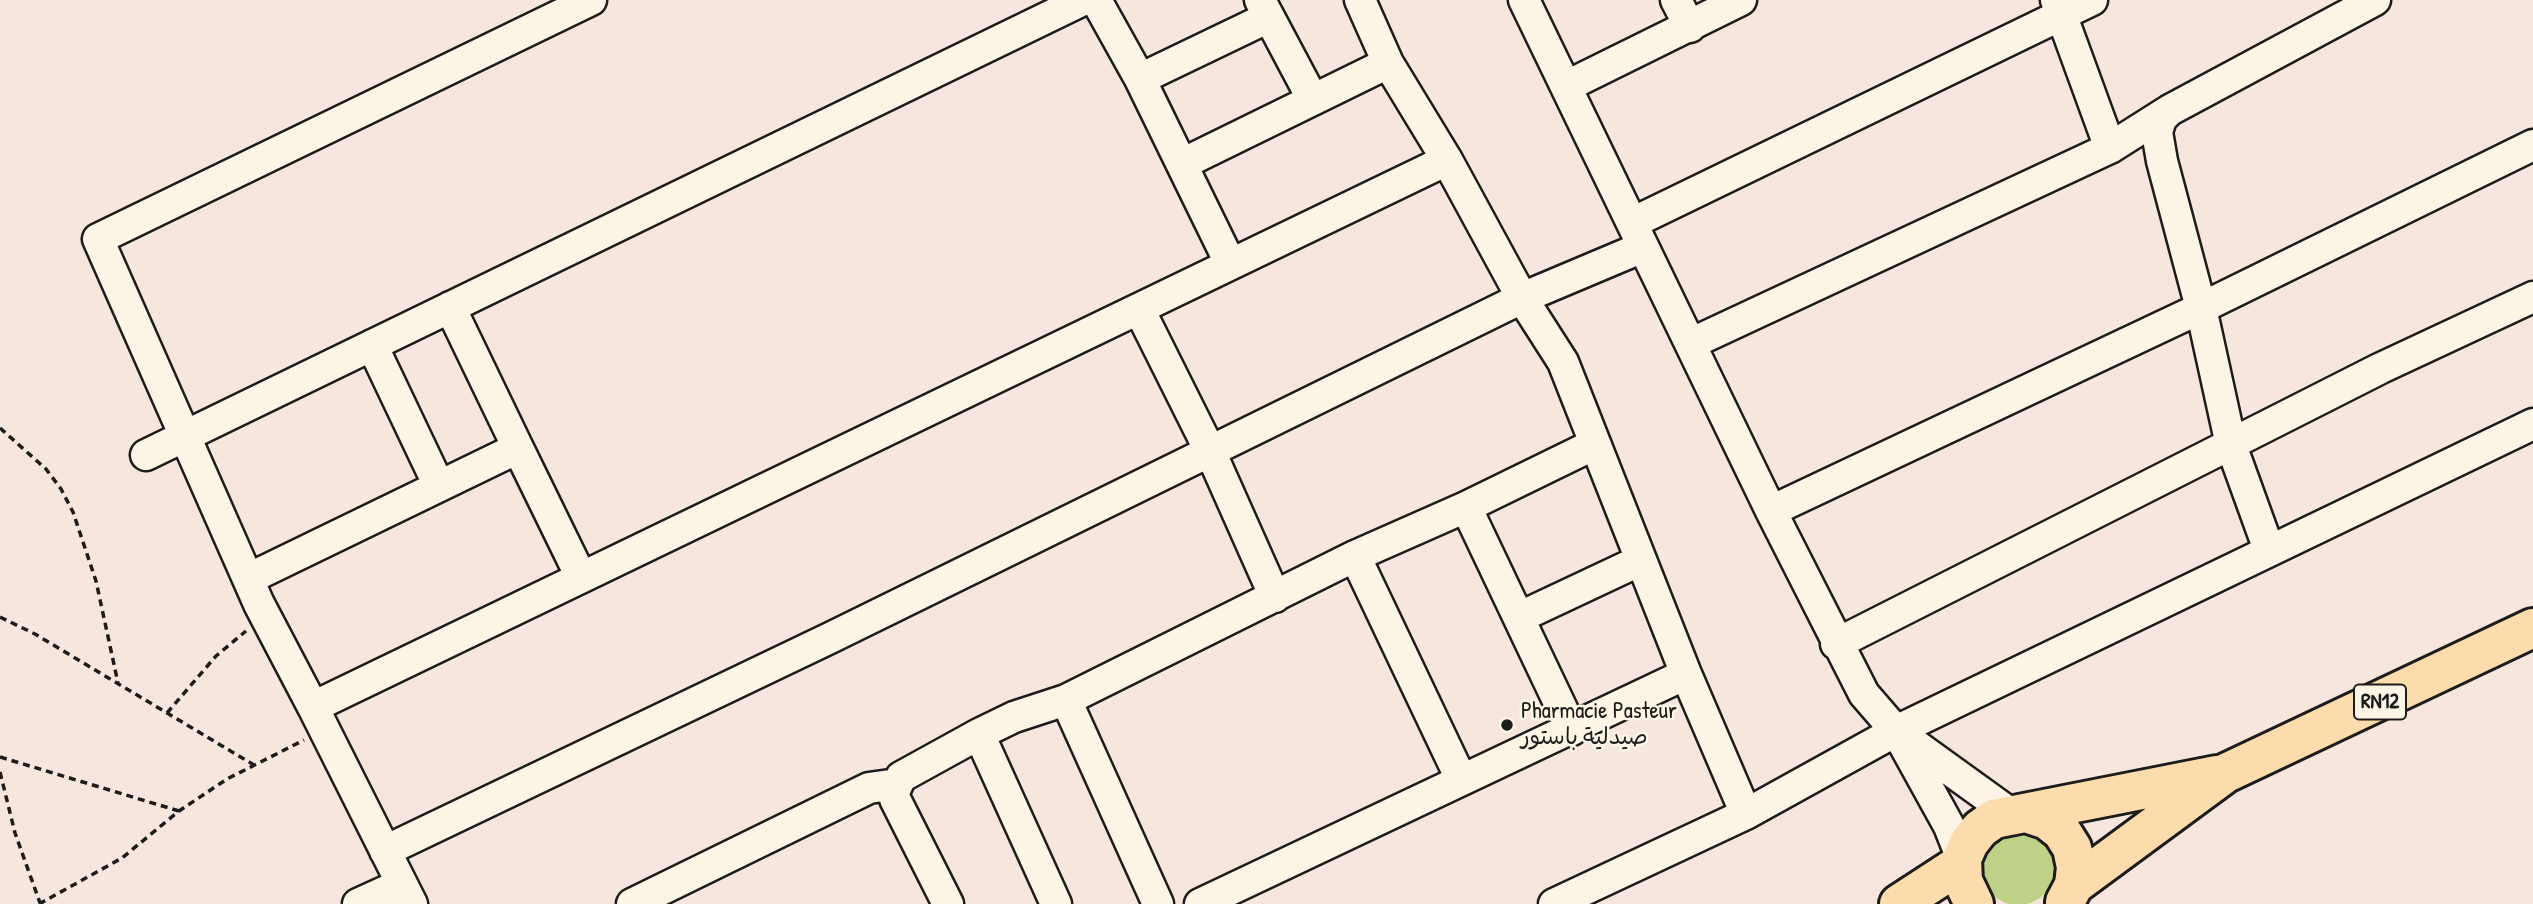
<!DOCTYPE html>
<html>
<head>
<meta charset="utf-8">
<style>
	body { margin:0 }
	canvas { display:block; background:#f7e6de }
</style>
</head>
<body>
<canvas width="2533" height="904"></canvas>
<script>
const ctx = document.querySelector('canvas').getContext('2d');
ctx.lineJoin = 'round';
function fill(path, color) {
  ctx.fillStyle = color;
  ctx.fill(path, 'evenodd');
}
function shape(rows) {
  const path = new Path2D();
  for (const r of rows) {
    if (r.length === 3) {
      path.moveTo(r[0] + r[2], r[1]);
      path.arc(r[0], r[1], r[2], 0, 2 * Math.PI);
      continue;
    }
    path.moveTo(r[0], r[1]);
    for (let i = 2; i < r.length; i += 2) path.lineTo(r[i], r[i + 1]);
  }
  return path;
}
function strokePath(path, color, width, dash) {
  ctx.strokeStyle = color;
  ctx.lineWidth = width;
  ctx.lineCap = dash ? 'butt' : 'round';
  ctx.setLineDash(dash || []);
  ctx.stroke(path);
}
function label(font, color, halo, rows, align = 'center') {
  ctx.font = font + ' "Patrick Hand","Playpen Sans Arabic",sans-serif';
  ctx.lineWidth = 5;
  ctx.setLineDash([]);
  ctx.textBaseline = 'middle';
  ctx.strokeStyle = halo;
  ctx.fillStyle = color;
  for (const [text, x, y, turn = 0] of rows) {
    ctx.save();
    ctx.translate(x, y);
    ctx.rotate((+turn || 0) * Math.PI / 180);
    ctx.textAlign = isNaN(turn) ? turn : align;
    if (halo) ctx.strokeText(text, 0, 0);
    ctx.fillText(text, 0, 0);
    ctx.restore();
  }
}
const green = shape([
	[2018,868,37]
]);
const path = shape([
	[0,428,46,469,61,489,73,512,96,581,118,683],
	[0,617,35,634,254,765],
	[167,713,216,656,246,631],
	[0,757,179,811],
	[0,772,15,833,40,903],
	[39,904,122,858,179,811,227,779,304,740]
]);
const minor = shape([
	[1096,0,1140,79],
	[1360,0,1388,63,1447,160,1522,298,1563,362,1686,674],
	[1524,0,1771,511,1864,694,1896,731,2011,814],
	[1676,0,1690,27],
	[2056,0,2110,148],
	[1269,17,1312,98],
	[1567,86,1741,0],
	[2170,110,2161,119,2157,132,2162,161,2201,308,2231,445,2269,550],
	[1182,164,1388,63],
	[1632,223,2092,0],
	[1230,263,1140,79,1269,17,1260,0],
	[1139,309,1210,451,1275,597],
	[1692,343,2110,148,2170,110,2375,0],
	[372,345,439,486],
	[518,448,581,577],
	[146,455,1083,0],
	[1466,507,1572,730],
	[1771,511,2201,308,2533,145],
	[1355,556,1461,779],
	[250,578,518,448,450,307],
	[1520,617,1639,561],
	[1836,644,2381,368,2533,297],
	[1066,700,1158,904],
	[313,707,259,604,98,239,591,0],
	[1902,741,1949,826,1962,859],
	[385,851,830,638,1522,298,1643,247],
	[358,904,402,884],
	[412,904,313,707,1447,160],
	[632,904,869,788,897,784],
	[948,904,895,799,894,792,901,777,979,734],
	[1056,904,979,734,1014,717,1066,700,1355,556,1466,507,1595,444],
	[1200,904,1686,674,1746,814],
	[1554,904,1746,814,1896,731,2533,424]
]);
const major = shape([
	[2029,814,2047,820,2062,832,2072,848,2076,867,2074,885,2065,902],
	[2074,885,2226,773,2533,628],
	[1899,904,1962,863],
	[1974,904,1963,881,1962,859,1969,843,1980,829,1994,819,2217,775]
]);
const markers = [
	[1507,725,7,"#1c1c1c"]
];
const shields = [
	[2380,702,52]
];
const shieldNames = [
	["RN12",2380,702]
];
const poiNames = [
	["Pharmacie Pasteur",1521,712],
	["صيدلية باستور",1521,738]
];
fill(green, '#bed287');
strokePath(minor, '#1c1c1c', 35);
strokePath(major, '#1c1c1c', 44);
strokePath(path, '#1c1c1c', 3.5, [7, 5]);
strokePath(minor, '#fcf5e5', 30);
strokePath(major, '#fcdcac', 38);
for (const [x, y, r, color] of markers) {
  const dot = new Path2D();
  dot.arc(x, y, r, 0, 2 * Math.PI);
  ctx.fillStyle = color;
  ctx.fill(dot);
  strokePath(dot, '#fcf5e5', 2.5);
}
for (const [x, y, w] of shields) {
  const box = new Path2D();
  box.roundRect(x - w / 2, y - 17.5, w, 35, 5);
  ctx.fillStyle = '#fcf5e5';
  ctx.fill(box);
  strokePath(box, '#1c1c1c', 2);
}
label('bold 21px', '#1c1c1c', null, shieldNames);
label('23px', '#1c1c1c', '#fcf5e5', poiNames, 'left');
</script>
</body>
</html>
